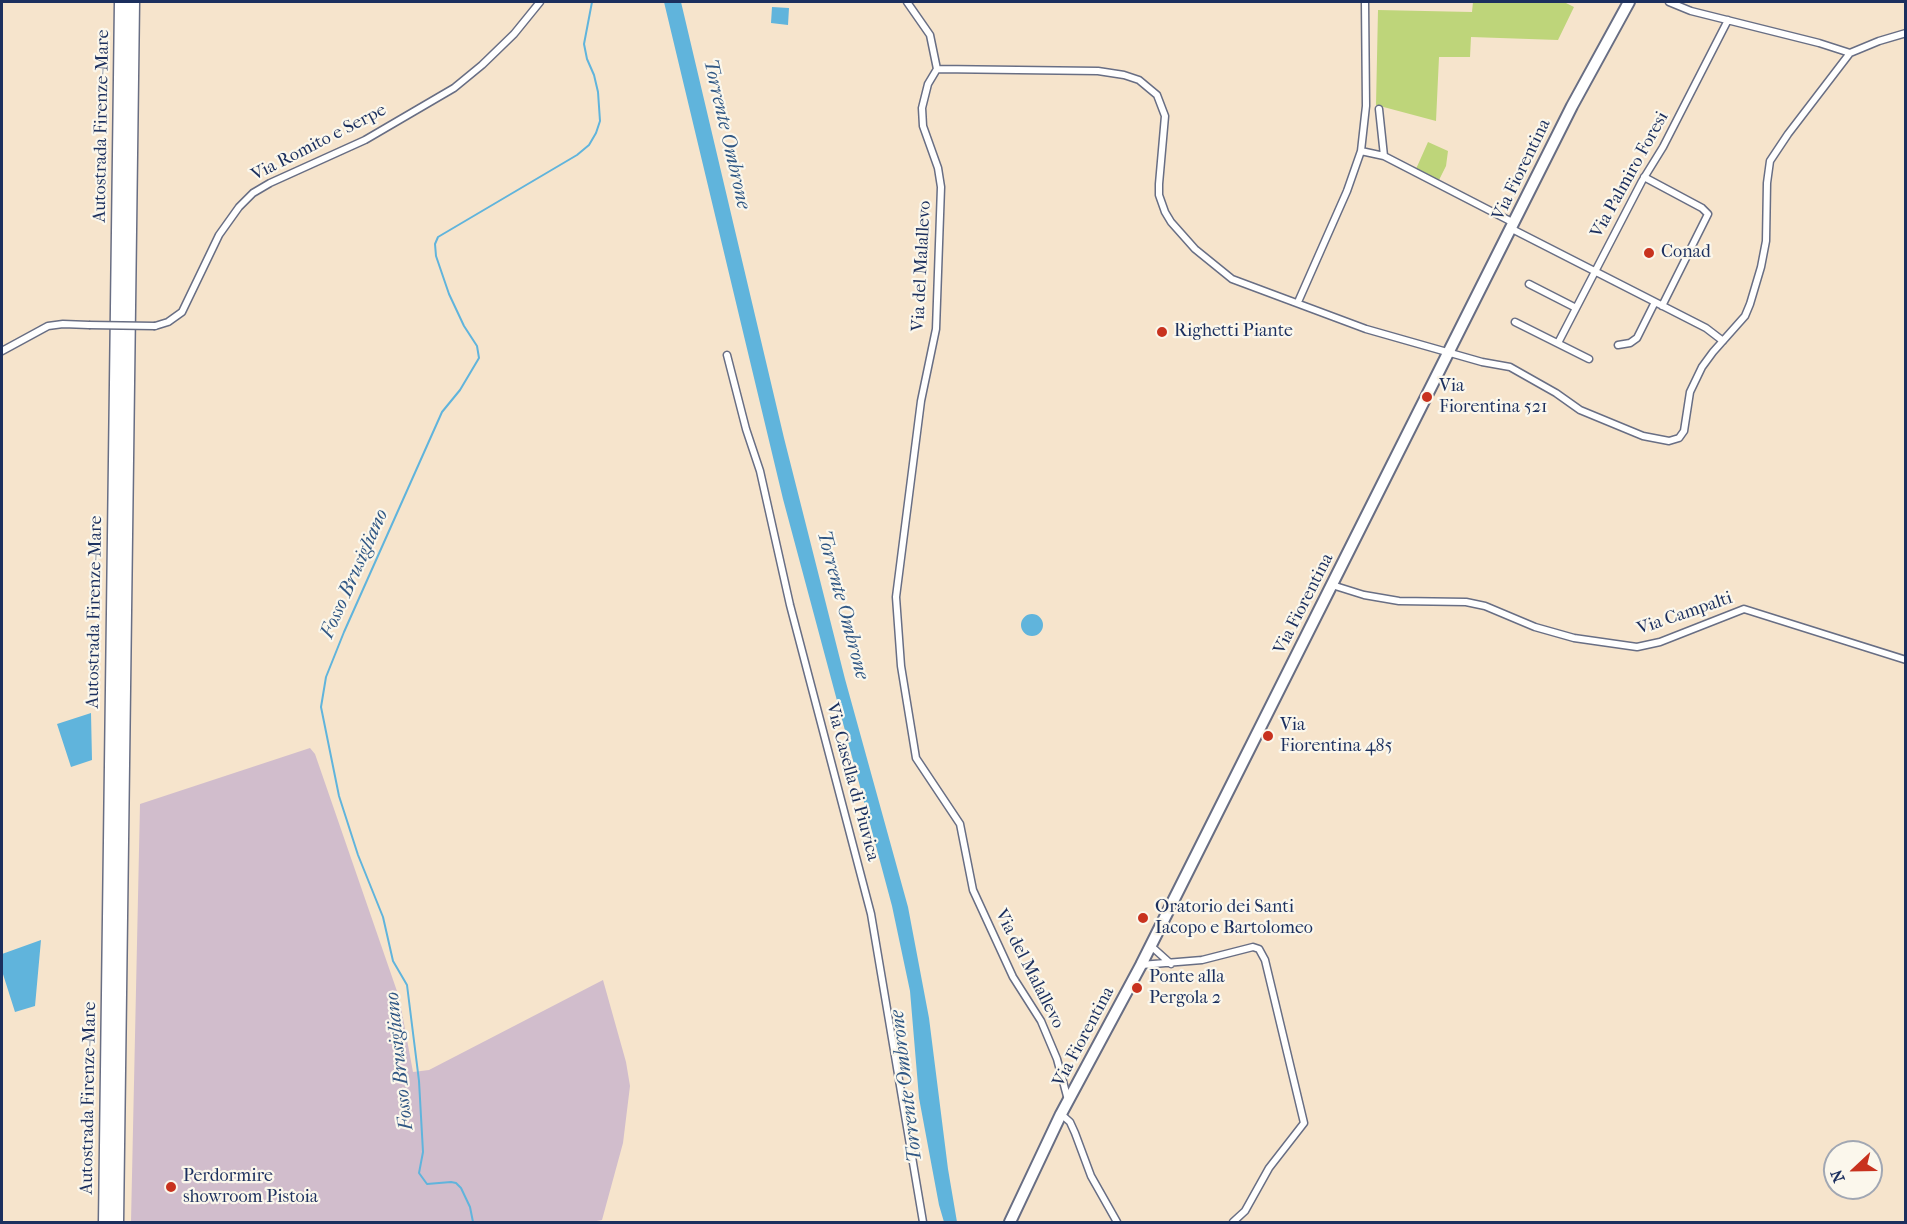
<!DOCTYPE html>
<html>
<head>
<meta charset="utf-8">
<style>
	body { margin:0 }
	#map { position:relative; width:1907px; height:1224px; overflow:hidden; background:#f6e4cc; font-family:"IM FELL French Canon",serif }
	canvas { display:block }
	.frame { position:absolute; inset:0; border:3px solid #1b2f5e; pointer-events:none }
	.north { position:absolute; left:1823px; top:1140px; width:60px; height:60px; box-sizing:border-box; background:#fbf7ec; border:2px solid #a1a7b3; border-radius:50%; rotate:248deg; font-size:16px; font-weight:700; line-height:24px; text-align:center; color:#1b2f5e }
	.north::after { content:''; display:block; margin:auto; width:21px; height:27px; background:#c8321e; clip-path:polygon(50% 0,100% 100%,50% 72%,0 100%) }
</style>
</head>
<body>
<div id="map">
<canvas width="1907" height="1224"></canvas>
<div class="frame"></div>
<div class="north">N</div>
</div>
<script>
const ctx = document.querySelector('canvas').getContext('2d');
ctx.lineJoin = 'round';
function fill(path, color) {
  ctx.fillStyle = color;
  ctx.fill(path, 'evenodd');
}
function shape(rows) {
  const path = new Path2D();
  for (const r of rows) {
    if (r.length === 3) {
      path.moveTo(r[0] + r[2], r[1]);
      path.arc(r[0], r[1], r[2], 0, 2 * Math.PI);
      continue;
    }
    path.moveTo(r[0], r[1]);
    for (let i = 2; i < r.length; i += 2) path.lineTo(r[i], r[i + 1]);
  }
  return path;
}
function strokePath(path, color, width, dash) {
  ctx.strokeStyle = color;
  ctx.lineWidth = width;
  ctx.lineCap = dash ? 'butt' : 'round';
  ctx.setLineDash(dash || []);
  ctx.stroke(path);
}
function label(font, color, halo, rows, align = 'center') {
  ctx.font = font + ' "IM FELL French Canon",serif';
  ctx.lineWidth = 4.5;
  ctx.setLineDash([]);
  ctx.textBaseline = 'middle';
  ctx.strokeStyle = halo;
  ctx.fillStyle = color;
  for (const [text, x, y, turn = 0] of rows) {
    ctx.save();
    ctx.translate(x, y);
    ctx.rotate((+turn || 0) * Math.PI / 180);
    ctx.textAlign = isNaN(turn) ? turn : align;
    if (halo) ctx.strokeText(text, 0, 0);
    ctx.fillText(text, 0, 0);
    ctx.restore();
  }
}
const industrial = shape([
	[310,748,315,754,399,997,413,1072,429,1070,603,980,626,1062,630,1086,623,1143,602,1220,591,1222,131,1222,140,804]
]);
const green = shape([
	[1473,2,1564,2,1574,7,1558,40,1471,37,1470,57,1439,57,1436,121,1376,105,1378,10,1472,12],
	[1428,142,1448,151,1446,166,1439,180,1416,169]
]);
const water = shape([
	[664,2,681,2,784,438,845,679,908,907,929,1018,948,1169,957,1222,944,1222,939,1205,919,1098,910,991,892,906,783,499],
	[772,7,789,8,788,25,771,23],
	[1032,625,11],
	[91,713,92,760,71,767,57,724],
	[41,940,35,1006,15,1012,2,971,2,954]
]);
const stream = shape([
	[473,1222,470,1207,461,1188,456,1183,451,1182,427,1184,419,1173,423,1152,419,1081,407,985,393,961,383,917,358,855,339,796,321,707,326,677,344,632,442,412,460,390,479,358,477,346,464,326,449,294,436,256,435,244,438,237,577,155,589,145,596,133,600,121,598,92,594,75,587,59,584,44,592,2]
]);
const minor = shape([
	[907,2,930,35,937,69],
	[1669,2,1691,11,1819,43,1850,53],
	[1379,109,1384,156],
	[1361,151,1384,156,1514,223],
	[1644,177,1702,208,1708,214,1662,306],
	[1512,229,1706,328,1723,341],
	[1529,284,1576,308],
	[1298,302,1347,191,1361,151,1366,106,1365,2],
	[1515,322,1589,359],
	[155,326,168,322,182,312,219,235,239,207,253,193,270,183,365,140,454,88,482,65,514,34,540,2],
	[1558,343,1642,181,1663,147,1728,20],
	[1618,345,1630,343,1637,338,1655,302],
	[2,351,48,326,63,324,89,325],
	[727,355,746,429,760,471,790,605,871,914,923,1222],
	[1332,585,1364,595,1399,601,1466,602,1485,606,1535,627,1574,638,1637,647,1660,642,1744,609,1906,660],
	[1151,946,1171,964],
	[1141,965,1202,960,1253,947,1259,949,1265,960,1304,1123,1269,1168,1245,1211,1233,1222],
	[1068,1100,1057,1059,1041,1021,1013,977,973,890,960,824,916,758,901,666,896,597,921,401,936,329,941,187,938,168,923,126,922,108,928,84,937,69,1098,71,1124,75,1139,80,1157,95,1165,116,1159,184,1159,195,1165,212,1171,222,1195,249,1232,279,1366,329,1482,362,1510,367,1556,393,1580,410,1643,436,1669,441,1679,438,1684,431,1690,392,1702,367,1713,352,1745,316,1750,304,1761,267,1766,241,1767,183,1770,161,1788,134,1850,53,1879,41,1906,33],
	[1061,1114,1070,1122,1075,1133,1091,1176,1117,1222]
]);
const primary = shape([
	[1010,1222,1061,1114,1141,965,1572,106,1629,2]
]);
const motorway = shape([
	[105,1222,121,2],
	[117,1222,133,2]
]);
const minorBridge = shape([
	[89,325,155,326]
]);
const markers = [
	[1649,253,6,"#c8321e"],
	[1162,332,6,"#c8321e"],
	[1427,397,6,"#c8321e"],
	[1268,736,6,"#c8321e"],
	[1143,918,6,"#c8321e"],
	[1137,988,6,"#c8321e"],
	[171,1187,6,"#c8321e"]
];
const streetNames = [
	["Autostrada Firenze-Mare",102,126,-89],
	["Via Romito e Serpe",319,143,-27],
	["Via Fiorentina",1522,170,-64],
	["Via Palmiro Foresi",1630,175,-61],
	["Via del Malallevo",922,266,-87],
	["Via Fiorentina",1304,604,-63],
	["Autostrada Firenze-Mare",95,612,-89],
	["Via Campalti",1685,614,-19],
	["Via Casella di Piuvica",852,782,75],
	["Via del Malallevo",1029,969,63],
	["Via Fiorentina",1084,1037,-62],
	["Autostrada Firenze-Mare",89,1098,-89]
];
const poiNames = [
	["Conad",1661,253],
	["Righetti Piante",1174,332],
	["Via",1439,387],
	["Fiorentina 521",1439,408],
	["Via",1280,726],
	["Fiorentina 485",1280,747],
	["Oratorio dei Santi",1155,908],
	["Iacopo e Bartolomeo",1155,929],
	["Ponte alla",1149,978],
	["Pergola 2",1149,999],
	["Perdormire",183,1177],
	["showroom Pistoia",183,1198]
];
const waterNames = [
	["Torrente Ombrone",726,134,77],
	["Fosso Brusigliano",355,574,-66],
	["Torrente Ombrone",842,605,75],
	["Fosso Brusigliano",400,1061,-96],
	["Torrente Ombrone",907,1086,-97]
];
fill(industrial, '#d1bdcc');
fill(green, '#bed57a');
fill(water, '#60b4dc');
strokePath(stream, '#60b4dc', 2);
strokePath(minor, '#686e84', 9);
strokePath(primary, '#686e84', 14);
strokePath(motorway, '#686e84', 15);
strokePath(minor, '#fff', 6);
strokePath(primary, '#fff', 10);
strokePath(motorway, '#fff', 12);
strokePath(minorBridge, '#686e84', 9, []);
strokePath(minorBridge, '#fff', 6);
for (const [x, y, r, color] of markers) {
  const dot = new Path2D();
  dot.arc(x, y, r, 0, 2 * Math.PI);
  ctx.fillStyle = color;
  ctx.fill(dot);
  strokePath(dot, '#fbf7ec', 2);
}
label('18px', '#1b2f5e', '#fbf7ec', streetNames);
label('18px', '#1b2f5e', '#fbf7ec', poiNames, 'left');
label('italic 20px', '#305784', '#fbf7ec', waterNames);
</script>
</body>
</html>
